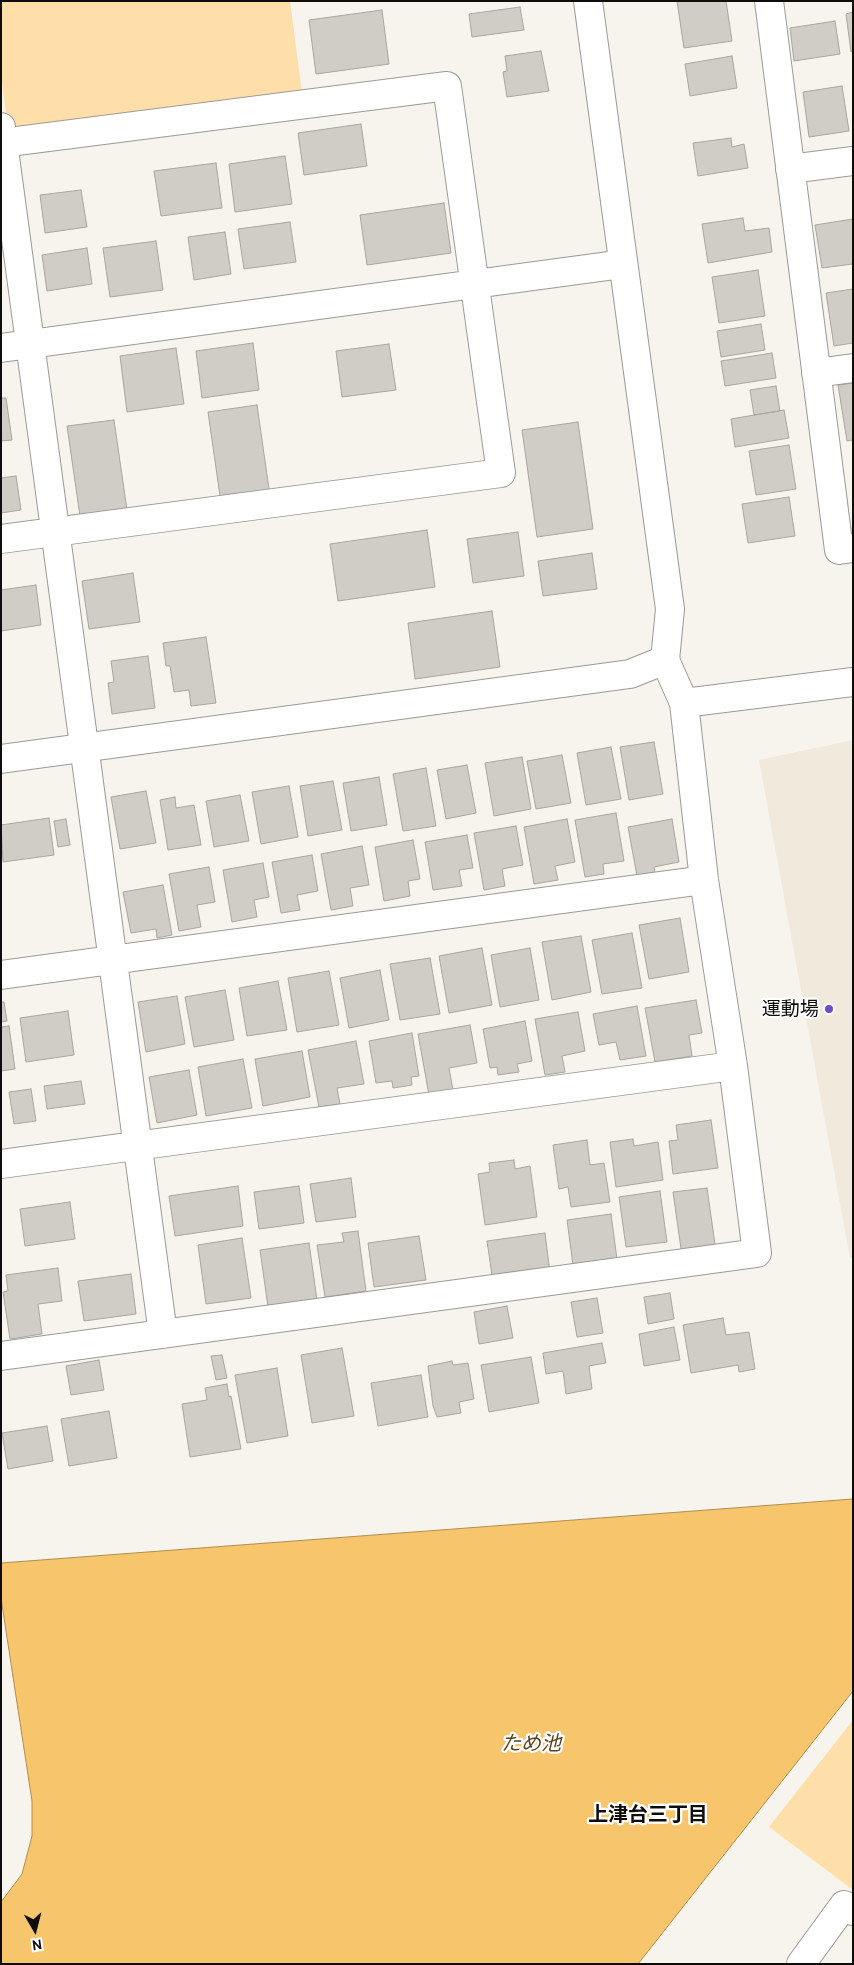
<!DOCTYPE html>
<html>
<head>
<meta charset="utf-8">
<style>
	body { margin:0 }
	#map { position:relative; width:854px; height:1965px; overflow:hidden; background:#f7f3ed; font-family:Cabin,sans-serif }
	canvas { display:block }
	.frame { position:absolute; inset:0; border:2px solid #0e0d0b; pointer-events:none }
	.north { position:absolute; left:10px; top:1905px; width:50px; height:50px; -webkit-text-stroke:4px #fff; paint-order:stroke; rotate:172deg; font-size:14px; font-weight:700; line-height:20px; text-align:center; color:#0e0d0b }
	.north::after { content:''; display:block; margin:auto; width:18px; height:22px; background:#0e0d0b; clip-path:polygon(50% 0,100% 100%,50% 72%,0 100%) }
</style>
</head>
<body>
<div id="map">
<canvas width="854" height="1965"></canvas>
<div class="frame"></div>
<div class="north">N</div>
</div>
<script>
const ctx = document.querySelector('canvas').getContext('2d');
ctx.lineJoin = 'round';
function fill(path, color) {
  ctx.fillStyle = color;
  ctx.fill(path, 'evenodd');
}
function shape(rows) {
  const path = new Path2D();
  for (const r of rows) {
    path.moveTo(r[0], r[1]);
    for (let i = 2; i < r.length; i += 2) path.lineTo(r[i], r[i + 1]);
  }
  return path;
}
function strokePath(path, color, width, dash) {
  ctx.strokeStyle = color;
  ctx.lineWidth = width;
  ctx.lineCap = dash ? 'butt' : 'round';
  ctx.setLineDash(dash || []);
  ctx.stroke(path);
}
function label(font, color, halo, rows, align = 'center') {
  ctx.font = font + ' Cabin,"Noto Sans JP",sans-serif';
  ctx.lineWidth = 4.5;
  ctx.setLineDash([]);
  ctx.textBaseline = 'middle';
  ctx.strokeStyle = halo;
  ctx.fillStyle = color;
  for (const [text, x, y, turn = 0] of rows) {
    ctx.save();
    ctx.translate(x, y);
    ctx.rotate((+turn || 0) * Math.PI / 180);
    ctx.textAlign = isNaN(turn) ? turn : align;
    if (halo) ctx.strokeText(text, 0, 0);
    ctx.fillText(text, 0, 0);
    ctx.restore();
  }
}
const built = shape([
	[853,740,853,1258,850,1258,759,760]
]);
const green = shape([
	[1,1,290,1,302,93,8,128,1,75],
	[853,1720,853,1890,769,1827]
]);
const water = shape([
	[853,1499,853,1691,638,1964,1,1964,1,1902,22,1874,32,1836,32,1801,1,1598,1,1563,853,1499]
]);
const building = shape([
	[677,1,726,1,732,41,684,48,677,1],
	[520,7,524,30,472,37,469,14,520,7],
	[382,10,389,64,316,74,309,20,382,10],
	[853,12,853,51,851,52,846,14,853,12],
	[835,21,840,54,794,61,790,28,835,21],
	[541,51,549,91,507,97,503,72,507,71,505,56,541,51],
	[732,56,737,88,690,96,685,64,732,56],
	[842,86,849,131,809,137,803,92,842,86],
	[361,124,367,166,304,175,298,133,361,124],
	[731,138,732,147,744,144,748,168,698,176,693,143,731,138],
	[285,156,292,204,235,212,229,164,285,156],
	[216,163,222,208,161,216,154,171,216,163],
	[81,190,87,227,45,233,40,195,81,190],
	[444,203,451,253,367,265,360,215,444,203],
	[743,218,745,231,769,228,772,252,708,263,702,224,743,218],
	[853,219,853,264,822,268,815,225,853,219],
	[290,222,296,262,244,269,238,229,290,222],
	[225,232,231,274,194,280,188,237,225,232],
	[156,241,163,290,110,297,103,248,156,241],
	[87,248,92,284,47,291,42,255,87,248],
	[758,270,765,316,719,323,712,277,758,270],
	[853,289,853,343,834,346,826,293,853,289],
	[761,324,765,350,721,357,717,331,761,324],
	[253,343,259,390,202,398,196,351,253,343],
	[389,344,396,390,342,397,336,351,389,344],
	[176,348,184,404,127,412,120,356,176,348],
	[772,353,776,378,725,386,721,361,772,353],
	[853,383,853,440,847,441,838,385,853,383],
	[776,386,780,411,754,415,750,390,776,386],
	[1,398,6,398,12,440,1,441,1,398],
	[257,405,270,496,221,503,208,412,257,405],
	[784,410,789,438,735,447,731,419,784,410],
	[114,420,127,510,80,516,67,426,114,420],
	[578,422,593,529,537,537,522,430,578,422],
	[789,445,796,489,756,495,749,451,789,445],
	[16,476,21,510,1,513,1,478,16,476],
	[789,497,795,536,748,543,742,504,789,497],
	[427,530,435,587,338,601,330,544,427,530],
	[518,532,524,576,473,583,467,539,518,532],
	[592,553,597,589,543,596,538,561,592,553],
	[133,573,140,622,89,629,82,581,133,573],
	[36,585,41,625,1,631,1,590,36,585],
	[492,611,500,667,415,679,408,623,492,611],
	[206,637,216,703,191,706,189,690,174,692,170,666,166,666,163,643,206,637],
	[148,656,155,708,112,714,108,683,114,682,111,661,148,656],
	[654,742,663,794,629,800,620,747,654,742],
	[611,747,621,799,586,805,577,753,611,747],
	[562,755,571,803,536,809,527,761,562,755],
	[522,757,531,809,494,816,485,763,522,757],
	[467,765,476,813,446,819,437,770,467,765],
	[426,768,436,826,403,831,393,774,426,768],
	[379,777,387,825,351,831,343,783,379,777],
	[333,781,342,830,308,836,300,786,333,781],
	[289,786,298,837,261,844,252,792,289,786],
	[146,791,156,843,120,849,111,797,146,791],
	[240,795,249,841,214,847,206,801,240,795],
	[175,797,176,808,194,805,201,845,168,850,160,800,175,797],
	[616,813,624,861,603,864,604,874,585,877,575,820,616,813],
	[49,818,54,855,3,862,1,825,49,818],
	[66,819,70,845,58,847,54,821,66,819],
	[567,819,575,862,555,866,558,880,534,884,524,827,567,819],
	[672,819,679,862,654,867,655,873,637,876,628,827,672,819],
	[516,826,523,865,502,869,505,886,484,890,474,833,516,826],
	[467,835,473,868,459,870,462,886,433,890,425,842,467,835],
	[413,840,420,879,408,881,410,896,384,901,375,847,413,840],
	[362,846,369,885,350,888,353,906,331,910,321,854,362,846],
	[312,855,318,891,297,895,300,910,281,913,272,862,312,855],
	[263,863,269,897,254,900,257,917,232,922,223,870,263,863],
	[209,867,215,902,197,905,201,927,179,931,169,874,209,867],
	[163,885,172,935,157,938,156,929,131,933,123,892,163,885],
	[680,918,689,972,649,979,639,925,680,918],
	[632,933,642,988,602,994,592,940,632,933],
	[581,936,591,992,552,1000,542,942,581,936],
	[482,948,492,1005,449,1013,439,956,482,948],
	[530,948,539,1000,500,1007,491,955,530,948],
	[430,958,440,1014,400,1020,390,964,430,958],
	[380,970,389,1020,349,1028,340,978,380,970],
	[329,971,339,1025,297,1032,288,978,329,971],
	[278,981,287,1030,247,1036,239,988,278,981],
	[225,990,234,1040,194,1047,185,997,225,990],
	[177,996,185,1044,146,1052,138,1002,177,996],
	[696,1000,702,1033,689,1035,692,1056,655,1062,645,1008,696,1000],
	[1,1002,4,1002,7,1021,1,1022,1,1002],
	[637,1006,646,1056,620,1060,616,1042,599,1045,593,1014,637,1006],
	[68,1011,74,1055,26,1062,20,1018,68,1011],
	[578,1012,585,1051,562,1056,565,1072,545,1075,535,1019,578,1012],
	[525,1021,532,1061,517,1064,519,1072,498,1075,497,1067,490,1068,483,1029,525,1021],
	[470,1025,477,1063,449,1068,453,1090,429,1095,418,1034,470,1025],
	[9,1026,15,1069,1,1071,1,1027,9,1026],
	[412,1033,419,1076,411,1077,412,1085,393,1088,392,1081,376,1083,369,1041,412,1033],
	[356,1041,364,1084,337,1088,340,1104,319,1107,308,1050,356,1041],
	[302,1051,310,1097,263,1106,255,1059,302,1051],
	[243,1059,252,1108,206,1116,198,1067,243,1059],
	[189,1070,197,1115,157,1123,149,1077,189,1070],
	[81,1081,85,1104,47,1109,44,1086,81,1081],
	[31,1089,36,1121,14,1124,9,1092,31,1089],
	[711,1120,718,1168,673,1174,669,1141,678,1140,676,1125,711,1120],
	[633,1139,634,1146,658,1142,663,1180,616,1187,610,1142,633,1139],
	[587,1140,590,1165,604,1163,610,1202,571,1207,568,1187,559,1189,553,1145,587,1140],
	[514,1160,515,1169,530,1166,537,1217,485,1225,478,1174,490,1172,489,1163,514,1160],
	[351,1178,356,1217,316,1222,310,1184,351,1178],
	[238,1186,243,1226,175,1236,169,1196,238,1186],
	[299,1186,304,1223,259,1229,254,1192,299,1186],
	[707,1188,716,1251,682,1256,673,1192,707,1188],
	[660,1191,667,1242,626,1247,619,1197,660,1191],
	[70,1202,75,1239,25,1246,20,1209,70,1202],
	[611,1214,617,1259,573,1265,567,1220,611,1214],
	[358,1231,366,1291,325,1297,317,1245,344,1242,342,1233,358,1231],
	[545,1233,550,1273,536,1275,535,1269,492,1275,487,1241,545,1233],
	[419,1236,426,1280,374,1287,368,1243,419,1236],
	[242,1238,251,1298,206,1304,198,1245,242,1238],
	[309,1243,317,1300,268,1307,260,1250,309,1243],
	[58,1268,62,1301,38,1304,42,1334,10,1339,3,1292,8,1291,6,1275,58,1268],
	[131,1274,136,1314,84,1321,78,1281,131,1274],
	[670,1293,674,1319,648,1324,644,1297,670,1293],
	[597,1298,603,1333,577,1337,571,1302,597,1298],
	[507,1306,513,1338,479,1344,474,1312,507,1306],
	[723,1318,726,1335,749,1332,755,1369,739,1372,738,1365,691,1373,683,1325,723,1318],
	[674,1327,680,1360,644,1366,639,1334,674,1327],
	[602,1343,606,1363,589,1366,592,1389,566,1394,563,1371,546,1374,543,1353,602,1343],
	[342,1348,354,1416,312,1423,301,1355,342,1348],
	[222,1355,227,1378,216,1380,211,1356,222,1355],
	[531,1357,539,1403,489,1412,481,1365,531,1357],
	[99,1360,104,1390,71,1395,66,1366,99,1360],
	[452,1361,453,1365,468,1363,474,1399,459,1402,461,1413,437,1417,433,1406,428,1366,452,1361],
	[277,1368,288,1436,247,1443,235,1375,277,1368],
	[421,1375,428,1417,378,1426,371,1383,421,1375],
	[227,1384,229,1397,231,1396,241,1449,190,1457,182,1404,207,1400,205,1388,227,1384],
	[109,1411,117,1458,69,1466,61,1419,109,1411],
	[47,1426,53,1461,8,1469,2,1433,47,1426]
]);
const street = shape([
	[769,1,839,550,853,548],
	[1,127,163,1334],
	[1,143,447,86,501,473,1,539],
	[790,169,853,161],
	[1,348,623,264],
	[816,373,853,368],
	[684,703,853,682],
	[1,975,704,880],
	[1,1164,733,1066],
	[1,1356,757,1253,733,1066,704,880,684,703,665,660],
	[801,1964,844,1905,853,1911]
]);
const secondary = shape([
	[1,759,630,674,665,660,670,609,588,1]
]);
const markers = [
	[829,1009,5,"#6c4dc6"]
];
const poiNames = [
	["運動場",819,1009]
];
const waterNames = [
	["ため池",531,1744]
];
const neighbourhoodNames = [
	["上津台三丁目",648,1815]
];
fill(built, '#f1e9db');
fill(green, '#fedfa9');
fill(water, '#f7c56b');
strokePath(water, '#b18e4e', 1);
fill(building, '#d0ccc6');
strokePath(building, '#a9a59f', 1);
strokePath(street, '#9d9a94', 30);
strokePath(secondary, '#9d9a94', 30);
strokePath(street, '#fff', 28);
strokePath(secondary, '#fff', 28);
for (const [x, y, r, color] of markers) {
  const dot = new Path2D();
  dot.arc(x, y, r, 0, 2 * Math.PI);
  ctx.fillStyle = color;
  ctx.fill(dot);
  strokePath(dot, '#fff', 2);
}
label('19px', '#0e0d0b', '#fff', poiNames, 'right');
label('italic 20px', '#58431e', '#fff', waterNames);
label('bold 20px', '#0e0d0b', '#fff', neighbourhoodNames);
</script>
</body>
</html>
